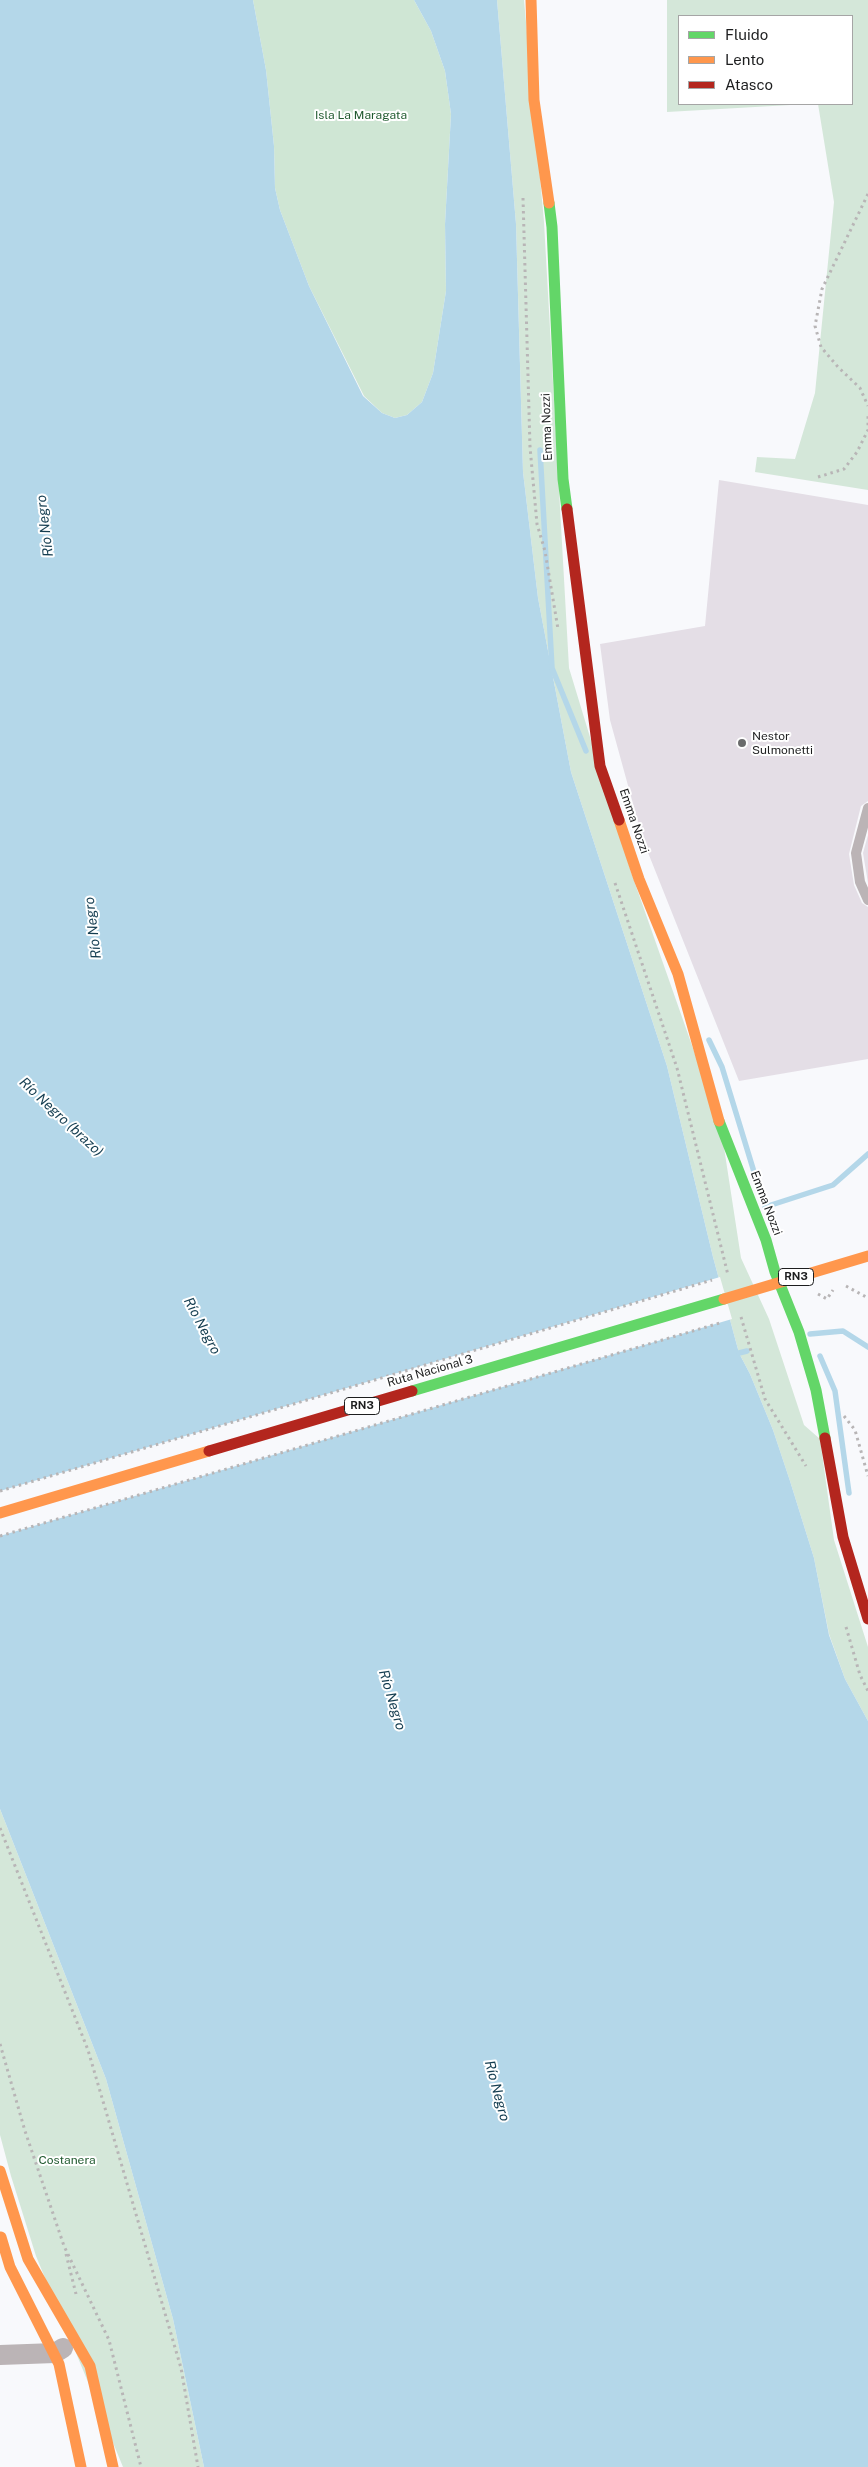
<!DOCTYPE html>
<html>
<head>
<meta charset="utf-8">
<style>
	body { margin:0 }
	#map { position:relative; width:868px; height:2467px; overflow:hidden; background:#f8f9fc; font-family:"Public Sans",sans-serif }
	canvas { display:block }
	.legend { position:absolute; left:678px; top:15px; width:175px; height:90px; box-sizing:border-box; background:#fff; border:1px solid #a5a5a5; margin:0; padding:6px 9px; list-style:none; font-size:15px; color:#1d1e1f }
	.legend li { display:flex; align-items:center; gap:10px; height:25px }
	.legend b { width:25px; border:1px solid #a5a5a5 }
</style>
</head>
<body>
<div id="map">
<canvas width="868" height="2467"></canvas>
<ul class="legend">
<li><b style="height:6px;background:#63d668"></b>Fluido</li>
<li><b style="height:6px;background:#ff974d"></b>Lento</li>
<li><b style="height:6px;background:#b3261e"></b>Atasco</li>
</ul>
</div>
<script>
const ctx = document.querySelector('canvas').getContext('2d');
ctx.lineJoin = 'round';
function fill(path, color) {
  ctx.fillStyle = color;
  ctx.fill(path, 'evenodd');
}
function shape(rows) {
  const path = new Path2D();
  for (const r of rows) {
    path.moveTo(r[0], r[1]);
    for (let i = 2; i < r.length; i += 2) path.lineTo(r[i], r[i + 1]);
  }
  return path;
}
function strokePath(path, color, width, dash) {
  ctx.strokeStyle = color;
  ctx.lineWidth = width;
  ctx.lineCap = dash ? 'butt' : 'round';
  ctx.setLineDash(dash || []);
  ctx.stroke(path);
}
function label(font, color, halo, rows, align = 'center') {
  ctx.font = font + ' "Public Sans",sans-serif';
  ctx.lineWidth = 4;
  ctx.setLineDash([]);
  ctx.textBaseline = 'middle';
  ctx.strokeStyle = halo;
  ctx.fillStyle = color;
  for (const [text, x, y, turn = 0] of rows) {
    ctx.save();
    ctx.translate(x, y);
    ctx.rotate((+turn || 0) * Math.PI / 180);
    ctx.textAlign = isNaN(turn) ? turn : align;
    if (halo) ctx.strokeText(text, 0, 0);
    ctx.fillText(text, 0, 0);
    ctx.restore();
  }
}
const green = shape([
	[497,0,524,0,544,222,569,668,631,872,721,1128,741,1258,769,1319,804,1425,820,1439,834,1540,868,1647,868,1721,845,1679,829,1634,814,1558,790,1481,773,1430,750,1374,739,1353,713,1257,667,1066,571,772,538,598,523,472,516,224],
	[667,0,868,0,868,490,755,472,757,457,795,459,815,393,834,202,818,104,852,104,852,16,679,16,679,104,808,104,667,112],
	[0,1809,106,2079,173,2319,204,2467,123,2467,36,2256,11,2176,0,2135]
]);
const forest = shape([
	[253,0,414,0,431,31,445,71,451,114,445,224,446,291,433,373,422,402,407,415,395,418,382,413,364,396,309,286,280,210,275,188,274,146,266,70]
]);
const water = shape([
	[0,0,253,0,266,70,274,146,275,188,280,210,309,286,363,396,382,413,395,418,407,415,422,402,433,373,446,291,445,224,451,114,445,71,431,31,414,0,497,0,516,224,523,472,538,598,571,772,667,1066,713,1257,739,1353,750,1374,773,1430,790,1481,814,1558,829,1635,845,1679,868,1721,868,2467,204,2467,173,2319,106,2079,0,1809]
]);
const pier = shape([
	[720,1277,732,1319,0,1536,0,1491]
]);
const stream = shape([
	[540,450,552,668,586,751],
	[709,1040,722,1067,758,1185],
	[765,1207,833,1185,868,1154],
	[810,1334,843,1331,868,1347],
	[739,1353,747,1351],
	[820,1356,835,1391,849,1493]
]);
const building = shape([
	[719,480,868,505,868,801,861,806,849,854,854,885,862,903,868,907,868,1059,739,1081,643,840,610,720,600,644,705,626],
	[868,835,868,883,863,853]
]);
const path = shape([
	[868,194,822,289,815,326,821,347,838,367,860,388,868,406],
	[523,198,530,447,537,524,545,551,558,629],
	[818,477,844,469,857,452,868,430,868,415],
	[615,883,677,1068,728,1275],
	[846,1286,868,1298],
	[818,1294,827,1299,833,1290],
	[741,1317,765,1399,806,1466],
	[844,1416,855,1430,868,1476],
	[846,1627,860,1675,868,1691],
	[0,1828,88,2050,181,2368,198,2467],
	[0,2044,25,2131,64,2246,109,2340,141,2467],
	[66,2254,76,2294]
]);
const lane = shape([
	[868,808,856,853,860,882,868,900]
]);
const street = shape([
	[0,2355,55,2353,63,2348]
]);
const fast = shape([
	[549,203,552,227,563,479,567,509],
	[719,1121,766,1240,775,1272,799,1332,816,1390,825,1438],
	[412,1391,724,1299]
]);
const slow = shape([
	[531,0,534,100,549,203],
	[619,820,639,879,678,974,719,1121],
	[0,1513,209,1451],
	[0,2171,28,2259,90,2366,113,2467],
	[1,2237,10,2267,59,2364,81,2467]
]);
const jam = shape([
	[567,509,600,766,619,820],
	[825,1438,843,1537,868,1619],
	[209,1451,412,1391]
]);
const pathBridge = shape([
	[0,1491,712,1280],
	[0,1536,723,1322]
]);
const slowBridge = shape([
	[724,1299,868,1256]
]);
const markers = [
	[742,743,5,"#6a6b6c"]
];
const shields = [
	[796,1277,35],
	[362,1406,35]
];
const shieldNames = [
	["RN3",796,1277],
	["RN3",362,1406]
];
const parkNames = [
	["Isla La Maragata",361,115],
	["Costanera",67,2160]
];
const streetNames = [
	["Emma Nozzi",547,427,-92],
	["Emma Nozzi",634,821,71],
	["Emma Nozzi",766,1203,69],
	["Ruta Nacional 3",430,1371,-16]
];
const poiNames = [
	["Nestor",752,736],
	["Sulmonetti",752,750]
];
const waterNames = [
	["Río Negro",45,526,-97],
	["Río Negro",93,928,-97],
	["Río Negro (brazo)",61,1117,43],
	["Río Negro",202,1326,62],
	["Río Negro",392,1700,73],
	["Río Negro",497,2091,75]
];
fill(green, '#d4e7d9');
fill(forest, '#cfe6d4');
fill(water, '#b4d7e9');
fill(pier, '#f8f9fc');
strokePath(stream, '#b4d7e9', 5.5);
fill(building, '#e4dee6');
strokePath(path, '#b8b5b6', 3, [2.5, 4]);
strokePath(lane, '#bbb4b6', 10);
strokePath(street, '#bbb4b6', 20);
strokePath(fast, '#63d668', 11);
strokePath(slow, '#ff974d', 11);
strokePath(jam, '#b3261e', 11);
strokePath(pathBridge, '#b8b5b6', 3, [2.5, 4]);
strokePath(slowBridge, '#ff974d', 11);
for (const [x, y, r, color] of markers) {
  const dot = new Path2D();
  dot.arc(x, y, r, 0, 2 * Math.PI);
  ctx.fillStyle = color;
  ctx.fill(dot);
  strokePath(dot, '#fff', 2);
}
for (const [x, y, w] of shields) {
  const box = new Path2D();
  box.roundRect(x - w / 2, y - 8.5, w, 17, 4);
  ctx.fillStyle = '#fff';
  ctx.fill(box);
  strokePath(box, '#1d1e1f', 1);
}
label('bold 11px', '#1d1e1f', null, shieldNames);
label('12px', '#205a2f', '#fff', parkNames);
label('12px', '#1d1e1f', '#fff', streetNames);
label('12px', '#1d1e1f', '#fff', poiNames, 'left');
label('italic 14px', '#153e51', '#fff', waterNames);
</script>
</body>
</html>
